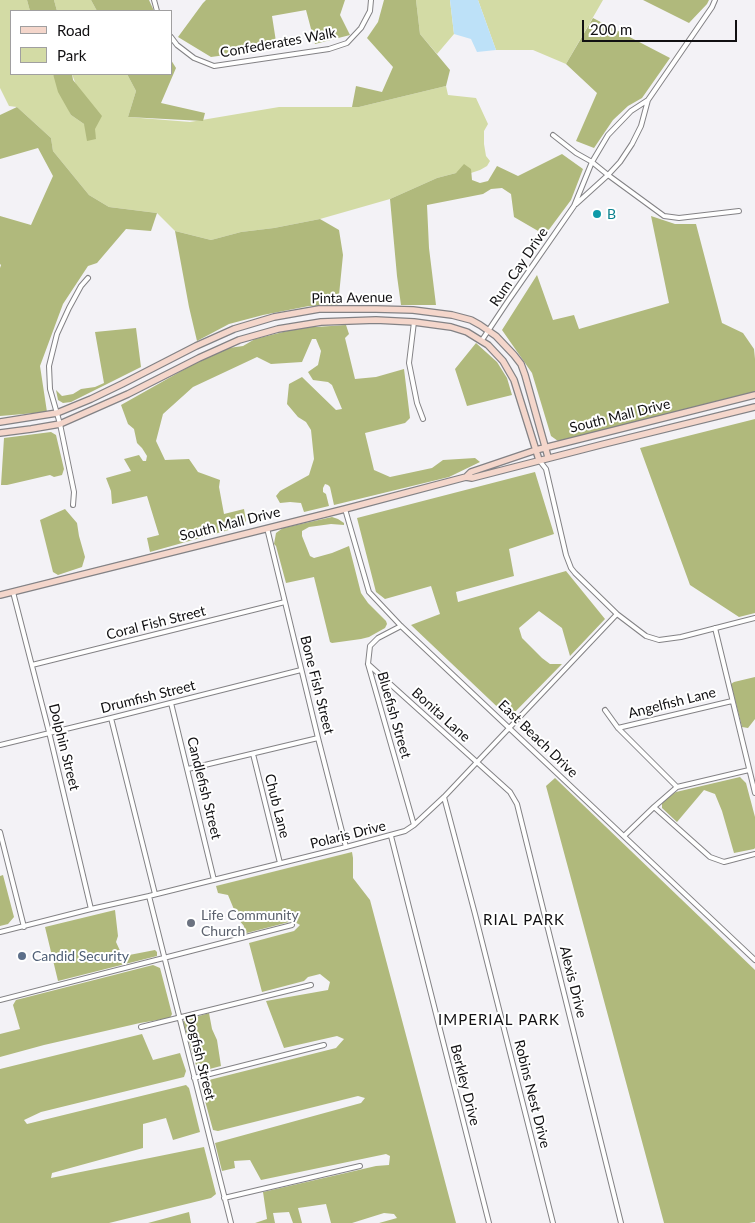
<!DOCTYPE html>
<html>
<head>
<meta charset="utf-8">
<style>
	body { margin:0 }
	#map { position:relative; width:755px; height:1223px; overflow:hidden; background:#f3f2f6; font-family:Lato,sans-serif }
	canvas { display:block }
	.legend { position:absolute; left:10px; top:10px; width:162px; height:65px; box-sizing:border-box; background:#fff; border:1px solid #a09fa0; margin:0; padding:6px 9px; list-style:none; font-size:15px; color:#111012 }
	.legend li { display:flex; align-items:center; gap:10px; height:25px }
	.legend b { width:25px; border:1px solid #a09fa0 }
	.scale { position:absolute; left:582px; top:20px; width:155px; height:22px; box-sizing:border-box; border:2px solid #111012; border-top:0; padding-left:6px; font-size:15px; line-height:18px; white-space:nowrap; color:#111012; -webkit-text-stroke:4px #fff; paint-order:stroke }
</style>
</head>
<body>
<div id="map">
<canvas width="755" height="1223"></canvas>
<ul class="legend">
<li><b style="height:6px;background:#f4d6cb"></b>Road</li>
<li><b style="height:14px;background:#d3dba5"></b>Park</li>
</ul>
<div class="scale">200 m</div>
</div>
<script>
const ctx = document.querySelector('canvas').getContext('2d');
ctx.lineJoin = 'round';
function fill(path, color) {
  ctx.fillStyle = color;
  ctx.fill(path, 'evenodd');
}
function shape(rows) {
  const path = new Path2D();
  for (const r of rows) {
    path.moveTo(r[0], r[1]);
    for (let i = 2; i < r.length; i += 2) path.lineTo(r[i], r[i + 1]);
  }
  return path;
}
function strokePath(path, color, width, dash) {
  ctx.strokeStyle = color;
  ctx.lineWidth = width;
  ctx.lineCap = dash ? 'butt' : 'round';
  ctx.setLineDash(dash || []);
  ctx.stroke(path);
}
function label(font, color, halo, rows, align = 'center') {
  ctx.font = font + ' Lato,sans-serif';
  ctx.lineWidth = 4;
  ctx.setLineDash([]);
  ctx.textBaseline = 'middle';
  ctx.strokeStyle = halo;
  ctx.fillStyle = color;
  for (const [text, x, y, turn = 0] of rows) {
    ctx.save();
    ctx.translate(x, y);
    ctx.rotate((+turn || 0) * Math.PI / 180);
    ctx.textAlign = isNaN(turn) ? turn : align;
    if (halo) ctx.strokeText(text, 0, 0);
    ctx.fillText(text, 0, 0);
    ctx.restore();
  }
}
const green = shape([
	[0,0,27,0,30,11,11,11,11,74,53,74,71,115,84,124,96,139,72,74,127,74,136,91,128,117,190,122,279,107,359,107,446,86,448,95,476,98,488,124,484,131,484,144,486,156,490,161,487,166,480,170,471,173,471,169,437,178,390,199,320,219,274,228,241,232,211,240,175,231,157,213,109,207,89,195,53,151,51,138,17,107,9,106,0,88],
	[54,0,91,0,97,11,57,11],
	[416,0,450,0,454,34,437,54,420,34],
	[478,0,603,0,566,64,533,50,496,50]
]);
const forest = shape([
	[27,0,54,0,57,11,30,11],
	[91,0,149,0,154,11,97,11],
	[206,0,345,0,340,15,350,35,315,44,306,10,272,16,277,48,211,57,178,37,203,3],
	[384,0,416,0,420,34,450,70,446,86,359,107,352,107,356,86,382,92,393,67,367,38,378,22],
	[643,0,709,0,707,4,689,23],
	[593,18,670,58,642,98,628,106,613,120,594,148,576,141,597,93,566,64],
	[171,60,176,68,161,103,205,113,203,121,128,117,136,91,127,74,171,74],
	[53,74,72,74,73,80,102,116,95,129,96,139,87,141,84,124,71,115,58,92],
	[17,107,51,138,53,151,89,195,109,207,157,213,151,231,126,229,97,263,88,266,63,304,40,366,47,412,0,416,0,268,1,265,0,264,0,216,31,225,53,176,38,148,0,159,0,115],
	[562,154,583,169,571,200,545,235,514,217,511,194,502,188,491,189,483,194,427,205,429,248,436,305,401,305,397,276,390,199,437,178,456,173,464,164,471,169,472,180,480,183,488,181,497,166,518,176],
	[651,216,675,224,696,224,722,323,743,333,754,349,755,359,755,392,558,441,551,436,532,373,502,330,537,275,553,320,574,315,579,329,669,303],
	[320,219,339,230,343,255,338,305,309,306,263,315,229,324,197,341,189,307,175,231,211,240,241,232,274,228],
	[346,325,349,334,345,338,355,379,376,377,404,369,410,418,405,423,365,433,374,470,390,477,432,468,443,460,475,458,480,462,449,477,334,505,330,487,328,485,325,484,323,488,323,492,326,494,329,506,304,512,301,503,290,502,280,503,276,496,280,491,309,475,314,459,311,430,306,422,298,417,287,404,289,384,302,377,336,410,342,409,332,385,328,382,313,380,308,372,318,365,321,351,316,339,312,339,302,362,271,364,257,357,193,387,163,414,156,441,165,460,189,459,198,472,220,480,219,487,224,514,244,509,246,521,243,526,150,552,147,538,159,535,147,496,112,504,111,491,106,478,131,471,124,459,139,455,143,461,146,461,147,456,142,448,137,443,134,429,128,424,121,405,192,365,229,348,243,346,255,339,303,327,316,327],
	[136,328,141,367,71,402,63,403,58,400,56,390,62,396,73,394,81,389,95,387,104,383,95,332],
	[476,343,497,362,507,378,512,395,467,406,455,369],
	[755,419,755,613,739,617,690,585,640,448],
	[51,432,56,435,64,469,62,475,54,477,50,475,7,485,1,485,4,438],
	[535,472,554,534,509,549,514,576,456,592,458,602,566,571,605,619,570,656,562,628,539,611,519,628,522,638,542,658,550,664,562,664,509,718,411,625,440,614,431,586,385,599,376,592,357,518],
	[65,509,77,523,79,536,85,557,82,567,58,575,53,572,40,520],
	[332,517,338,519,344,523,344,525,331,524,309,527,302,531,302,536,310,556,314,558,332,553,349,546,361,593,368,603,386,621,387,624,385,628,369,637,361,639,332,643,330,642,314,577,286,583,276,546,274,544,276,533,283,528],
	[755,677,755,719,748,728,742,727,731,684,734,682],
	[740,777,746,783,755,817,755,848,754,849,734,853,722,811,715,794,704,790,677,822,662,808,662,802,676,792],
	[555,778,755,970,755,1222,749,1223,664,1223,546,786],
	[352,852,353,858,353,878,370,900,456,1223,379,1223,397,1218,394,1214,384,1213,352,1223,331,1223,326,1204,298,1208,302,1223,293,1223,289,1212,273,1213,275,1223,255,1223,267,1219,263,1192,376,1166,389,1165,390,1156,386,1154,261,1180,250,1160,234,1161,235,1168,222,1171,215,1143,361,1103,365,1098,358,1096,218,1131,213,1130,201,1086,205,1081,336,1048,344,1039,337,1036,284,1048,266,1001,328,990,330,982,320,974,308,977,304,981,262,992,249,943,294,931,300,925,293,921,243,934,244,926,238,919,228,895,218,893,216,886],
	[3,875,14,917,8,924,0,926,0,876],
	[115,910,118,936,116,942,122,955,124,956,155,950,157,952,157,956,58,981,45,927],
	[153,965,160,968,172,1014,170,1018,140,1023,44,1045,0,1057,0,1034,20,1029,13,1005,16,1000],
	[209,1013,212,1029,217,1040,221,1066,198,1072,183,1021],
	[142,1034,153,1060,180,1053,186,1071,184,1077,41,1112,24,1120,27,1124,186,1085,189,1088,200,1132,173,1140,166,1118,143,1124,143,1148,52,1173,51,1178,204,1147,216,1194,211,1198,109,1223,0,1223,0,1069],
	[189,1212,191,1223,148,1223]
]);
const water = shape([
	[450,0,478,0,496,50,477,52,471,39,454,34]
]);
const street = shape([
	[154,0,157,11],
	[171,37,177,45,194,58,214,66,329,49,347,43,361,28,370,11,371,0],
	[553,135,576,153,592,162,608,175,664,216,679,218,739,211],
	[576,204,608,175,620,162,632,144,641,126,648,100,712,7,715,0],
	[414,322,409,363,417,403,423,419],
	[482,340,508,301,574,206,592,162,608,135,631,111,648,100],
	[539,460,546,469,566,555,571,568,575,573,617,614,646,636,659,640,681,637,755,618],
	[73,505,74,492,60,424,50,389,49,366,57,334,69,308,81,286,88,278],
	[345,509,369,592,401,626,755,960],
	[267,528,318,738,346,847],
	[13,592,49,732,91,909],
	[401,626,378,638,370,646,368,664,414,825],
	[715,628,755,793],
	[368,664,510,792,517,804,621,1223],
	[32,665,285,602],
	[171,703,214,880],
	[605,710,618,728,677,787],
	[111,718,155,894],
	[618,728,732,701],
	[0,745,111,718,301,670],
	[253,754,280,863],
	[188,769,318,738],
	[444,797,475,914,553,1223],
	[654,807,710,857,724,862,755,854],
	[0,832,24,927],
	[391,836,489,1223],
	[624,836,654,807,677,787,749,770],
	[149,896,231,1223],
	[0,932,91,909,149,896,346,847,405,831,414,825,444,797,617,614],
	[0,1000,292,925],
	[141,1027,311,985],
	[194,1078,324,1045],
	[224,1198,360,1166]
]);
const secondary = shape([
	[0,422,57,413,91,399,122,384,196,346,234,329,274,317,319,309,376,309,413,310,452,315,471,320,480,325,496,336,514,355,521,364,525,375,548,457],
	[0,433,31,429,60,424,128,394,199,358,239,340,278,329,321,322,376,320,414,322,451,327,467,332,488,345,503,361,514,380,539,460],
	[466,477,471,472,536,450,755,395],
	[0,595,345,509,466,477,472,478,604,444,755,407]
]);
const markers = [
	[597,214,5,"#0f9aa8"],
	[191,923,5,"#6b7280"],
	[22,956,5,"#5c6f8a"]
];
const streetNames = [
	["Confederates Walk",278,43,-10],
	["Rum Cay Drive",519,267,-56],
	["Pinta Avenue",352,298,-1],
	["South Mall Drive",620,416,-14],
	["South Mall Drive",230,524,-14],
	["Coral Fish Street",156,623,-14],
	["Bone Fish Street",317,685,76],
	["Drumfish Street",148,697,-14],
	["Angelfish Lane",672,703,-14],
	["Bluefish Street",394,715,74],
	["Bonita Lane",441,715,42],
	["East Beach Drive",538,739,44],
	["Dolphin Street",64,747,76],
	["Candlefish Street",204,788,76],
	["Chub Lane",277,806,76],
	["Polaris Drive",348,835,-14],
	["Alexis Drive",573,982,76],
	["Dogfish Street",200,1057,76],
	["Berkley Drive",465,1085,76],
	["Robins Nest Drive",532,1094,76]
];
const cultureNames = [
	["B",607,214]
];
const worshipNames = [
	["Life Community",201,915],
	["Church",201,931]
];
const serviceNames = [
	["Candid Security",32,956]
];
const neighbourhoodNames = [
	["RIAL PARK",524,920],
	["IMPERIAL PARK",499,1020]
];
fill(green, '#d3dba5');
fill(forest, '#b0b97c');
fill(water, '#bde1f8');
strokePath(street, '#838285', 6);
strokePath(secondary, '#838285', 8);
strokePath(street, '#fff', 4);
strokePath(secondary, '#f4d6cb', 5.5);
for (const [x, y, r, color] of markers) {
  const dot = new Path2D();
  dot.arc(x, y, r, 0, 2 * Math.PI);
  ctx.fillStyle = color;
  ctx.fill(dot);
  strokePath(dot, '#fff', 2);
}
label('14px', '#111012', '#fff', streetNames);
label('14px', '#0d838f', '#fff', cultureNames, 'left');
label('14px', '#5b616d', '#fff', worshipNames, 'left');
label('14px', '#4e5e75', '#fff', serviceNames, 'left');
ctx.letterSpacing = '1px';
label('15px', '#111012', '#fff', neighbourhoodNames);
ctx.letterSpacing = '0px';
</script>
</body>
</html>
